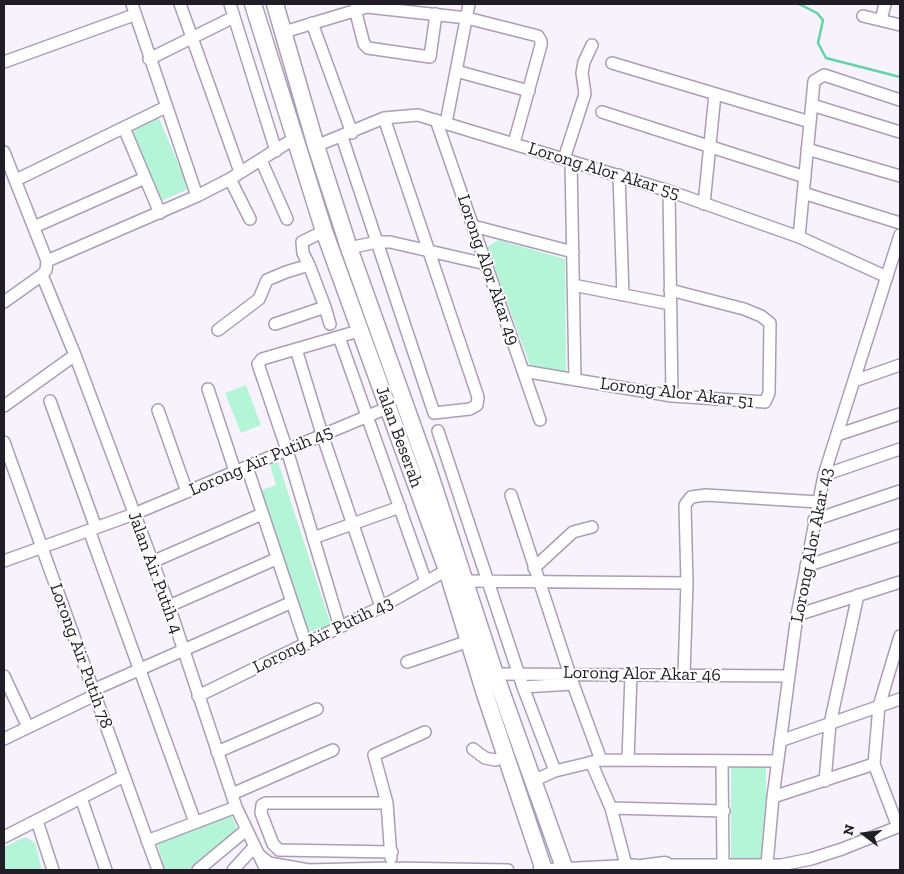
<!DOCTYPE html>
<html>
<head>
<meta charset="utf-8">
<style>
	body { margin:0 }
	#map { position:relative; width:904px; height:874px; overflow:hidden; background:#f7f2fc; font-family:"Zilla Slab",serif }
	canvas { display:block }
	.frame { position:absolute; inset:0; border:5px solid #211d26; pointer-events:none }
	.north { position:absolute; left:839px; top:809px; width:50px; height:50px; -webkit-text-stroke:4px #fff; paint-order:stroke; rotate:285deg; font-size:14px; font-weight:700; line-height:20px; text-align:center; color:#211d26 }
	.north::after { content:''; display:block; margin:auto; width:18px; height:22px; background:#211d26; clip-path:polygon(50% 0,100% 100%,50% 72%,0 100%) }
</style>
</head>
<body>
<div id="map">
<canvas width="904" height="874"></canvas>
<div class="frame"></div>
<div class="north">N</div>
</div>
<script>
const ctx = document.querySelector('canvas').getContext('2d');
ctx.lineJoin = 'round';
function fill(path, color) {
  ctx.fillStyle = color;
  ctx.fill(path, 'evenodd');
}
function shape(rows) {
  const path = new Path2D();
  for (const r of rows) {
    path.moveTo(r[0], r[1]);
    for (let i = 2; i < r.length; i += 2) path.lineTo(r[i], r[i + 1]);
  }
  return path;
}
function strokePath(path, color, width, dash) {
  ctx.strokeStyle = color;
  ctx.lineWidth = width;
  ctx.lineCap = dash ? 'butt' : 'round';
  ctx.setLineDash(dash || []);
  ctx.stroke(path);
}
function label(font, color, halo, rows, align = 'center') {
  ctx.font = font + ' "Zilla Slab",serif';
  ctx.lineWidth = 4;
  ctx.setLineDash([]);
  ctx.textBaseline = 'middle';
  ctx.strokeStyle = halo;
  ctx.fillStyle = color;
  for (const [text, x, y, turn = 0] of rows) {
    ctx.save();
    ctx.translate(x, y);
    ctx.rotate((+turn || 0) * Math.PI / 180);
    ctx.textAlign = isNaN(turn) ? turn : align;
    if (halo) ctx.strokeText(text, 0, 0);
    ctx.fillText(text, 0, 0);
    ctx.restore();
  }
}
const green = shape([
	[159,118,189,189,161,201,131,130],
	[498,240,565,259,566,372,530,365,487,247],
	[246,385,261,425,241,433,225,393],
	[278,462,331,625,305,633,259,491,276,485,270,465],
	[731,767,766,767,766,858,731,858],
	[230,812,237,829,188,870,165,870,157,843],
	[25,837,35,843,42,870,4,870,4,847]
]);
const stream = shape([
	[799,4,817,13,823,20,818,43,826,58,900,77]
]);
const minor = shape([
	[132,4,197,196],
	[180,4,240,172],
	[230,4,276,151],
	[355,9,364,44,368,48,430,57,436,14],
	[863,16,900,25],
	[881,20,885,4],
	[312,23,352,133],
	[284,32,367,7,467,18,538,36,541,41,541,45,514,143],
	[149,59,234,17],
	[4,62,134,15],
	[612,63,810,122],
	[456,71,529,91],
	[812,105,900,132],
	[602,112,805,177],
	[436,120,540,420],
	[446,123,469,4],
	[124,128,160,213],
	[342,137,434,413,470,409,477,405,478,397,384,118],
	[316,146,384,118,418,115,669,191,799,237,887,277],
	[807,149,900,176],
	[4,152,47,261,46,270,42,275,4,302],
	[564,159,585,94,582,73,584,62,592,45],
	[261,160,287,219],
	[571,161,575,380],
	[619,175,623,295],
	[230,179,250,219],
	[16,180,166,107],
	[669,191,672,396],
	[803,193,900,223],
	[704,204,715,94],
	[473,226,573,252],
	[34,227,145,178],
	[799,237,814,81,824,75,900,100],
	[349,248,377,242,390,242,486,264],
	[47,261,197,196,230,179,295,138],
	[42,275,75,355,169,606,236,807,266,870],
	[573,285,670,304],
	[325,307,330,324],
	[275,324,325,307,309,265],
	[218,330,259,299,267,280,286,272,309,265,303,253,302,242,324,231],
	[339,337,426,582],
	[296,349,322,434,381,607],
	[523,371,672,396,765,402,769,393,770,323,761,316,744,309,670,290],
	[854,381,900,365],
	[208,389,235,471],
	[50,401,96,528],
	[4,406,75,355],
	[158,410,187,492],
	[438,431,523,687,555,771],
	[837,435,900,414],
	[4,442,158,870],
	[247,467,306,644],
	[824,475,900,449],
	[511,495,573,684,601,760],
	[814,520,900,491],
	[89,530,195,822],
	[313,538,400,507],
	[4,561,134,514,387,408],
	[152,562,262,514],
	[806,566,900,535],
	[534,568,573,532,592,527],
	[465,581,687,583],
	[169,606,276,559],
	[797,615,900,582],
	[340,627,287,450,258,364,262,359,362,330],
	[407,662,469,641],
	[495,674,789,676],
	[684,675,687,583,685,505,691,497,706,495,818,502],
	[4,676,28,727],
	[523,687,573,684],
	[93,690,290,603],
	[198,696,381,607,447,570],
	[4,739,95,695],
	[780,741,900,699],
	[473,749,485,758,495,760,507,756],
	[217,752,317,709],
	[628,760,631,675],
	[591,762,611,808,626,865],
	[722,762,723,864],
	[533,781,555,771,601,760,778,761],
	[825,781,830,724,858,595],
	[232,794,333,750],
	[773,797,874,764],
	[81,798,106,870],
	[387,803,266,803,262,805,261,813,273,844,279,850,392,852],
	[611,808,724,811],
	[37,821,53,870],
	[898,827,874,764,879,706,900,636],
	[4,837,124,776],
	[147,841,236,807],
	[258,854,269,863,309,870],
	[391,858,387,803,374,755,425,732],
	[767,864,773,797,797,615,824,475,900,235],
	[658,865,781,865,811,859,842,849,900,826],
	[198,870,246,830],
	[233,870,254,847],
	[307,870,391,868,508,870],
	[539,870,635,865]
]);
const highway = shape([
	[253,4,324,231,447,570,485,694,544,870],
	[275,4,316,146,349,248,429,472,495,674,565,870],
	[626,870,665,865]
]);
const streetNames = [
	["Lorong Alor Akar 55",604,171,17],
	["Lorong Alor Akar 49",488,270,71],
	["Lorong Alor Akar 51",677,393,7],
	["Jalan Beserah",399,437,70],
	["Lorong Air Putih 45",261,461,-23],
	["Lorong Alor Akar 43",812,545,-79],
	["Jalan Air Putih 4",155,573,70],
	["Lorong Air Putih 43",323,635,-26],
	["Lorong Air Putih 78",81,656,70],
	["Lorong Alor Akar 46",642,674,1]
];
fill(green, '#b5f5d7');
strokePath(stream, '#60d5a6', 2.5);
strokePath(minor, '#aa9eb6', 14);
strokePath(highway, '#aa9eb6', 19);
strokePath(minor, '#fff', 11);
strokePath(highway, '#fff', 16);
label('18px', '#211d26', '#fff', streetNames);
</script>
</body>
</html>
